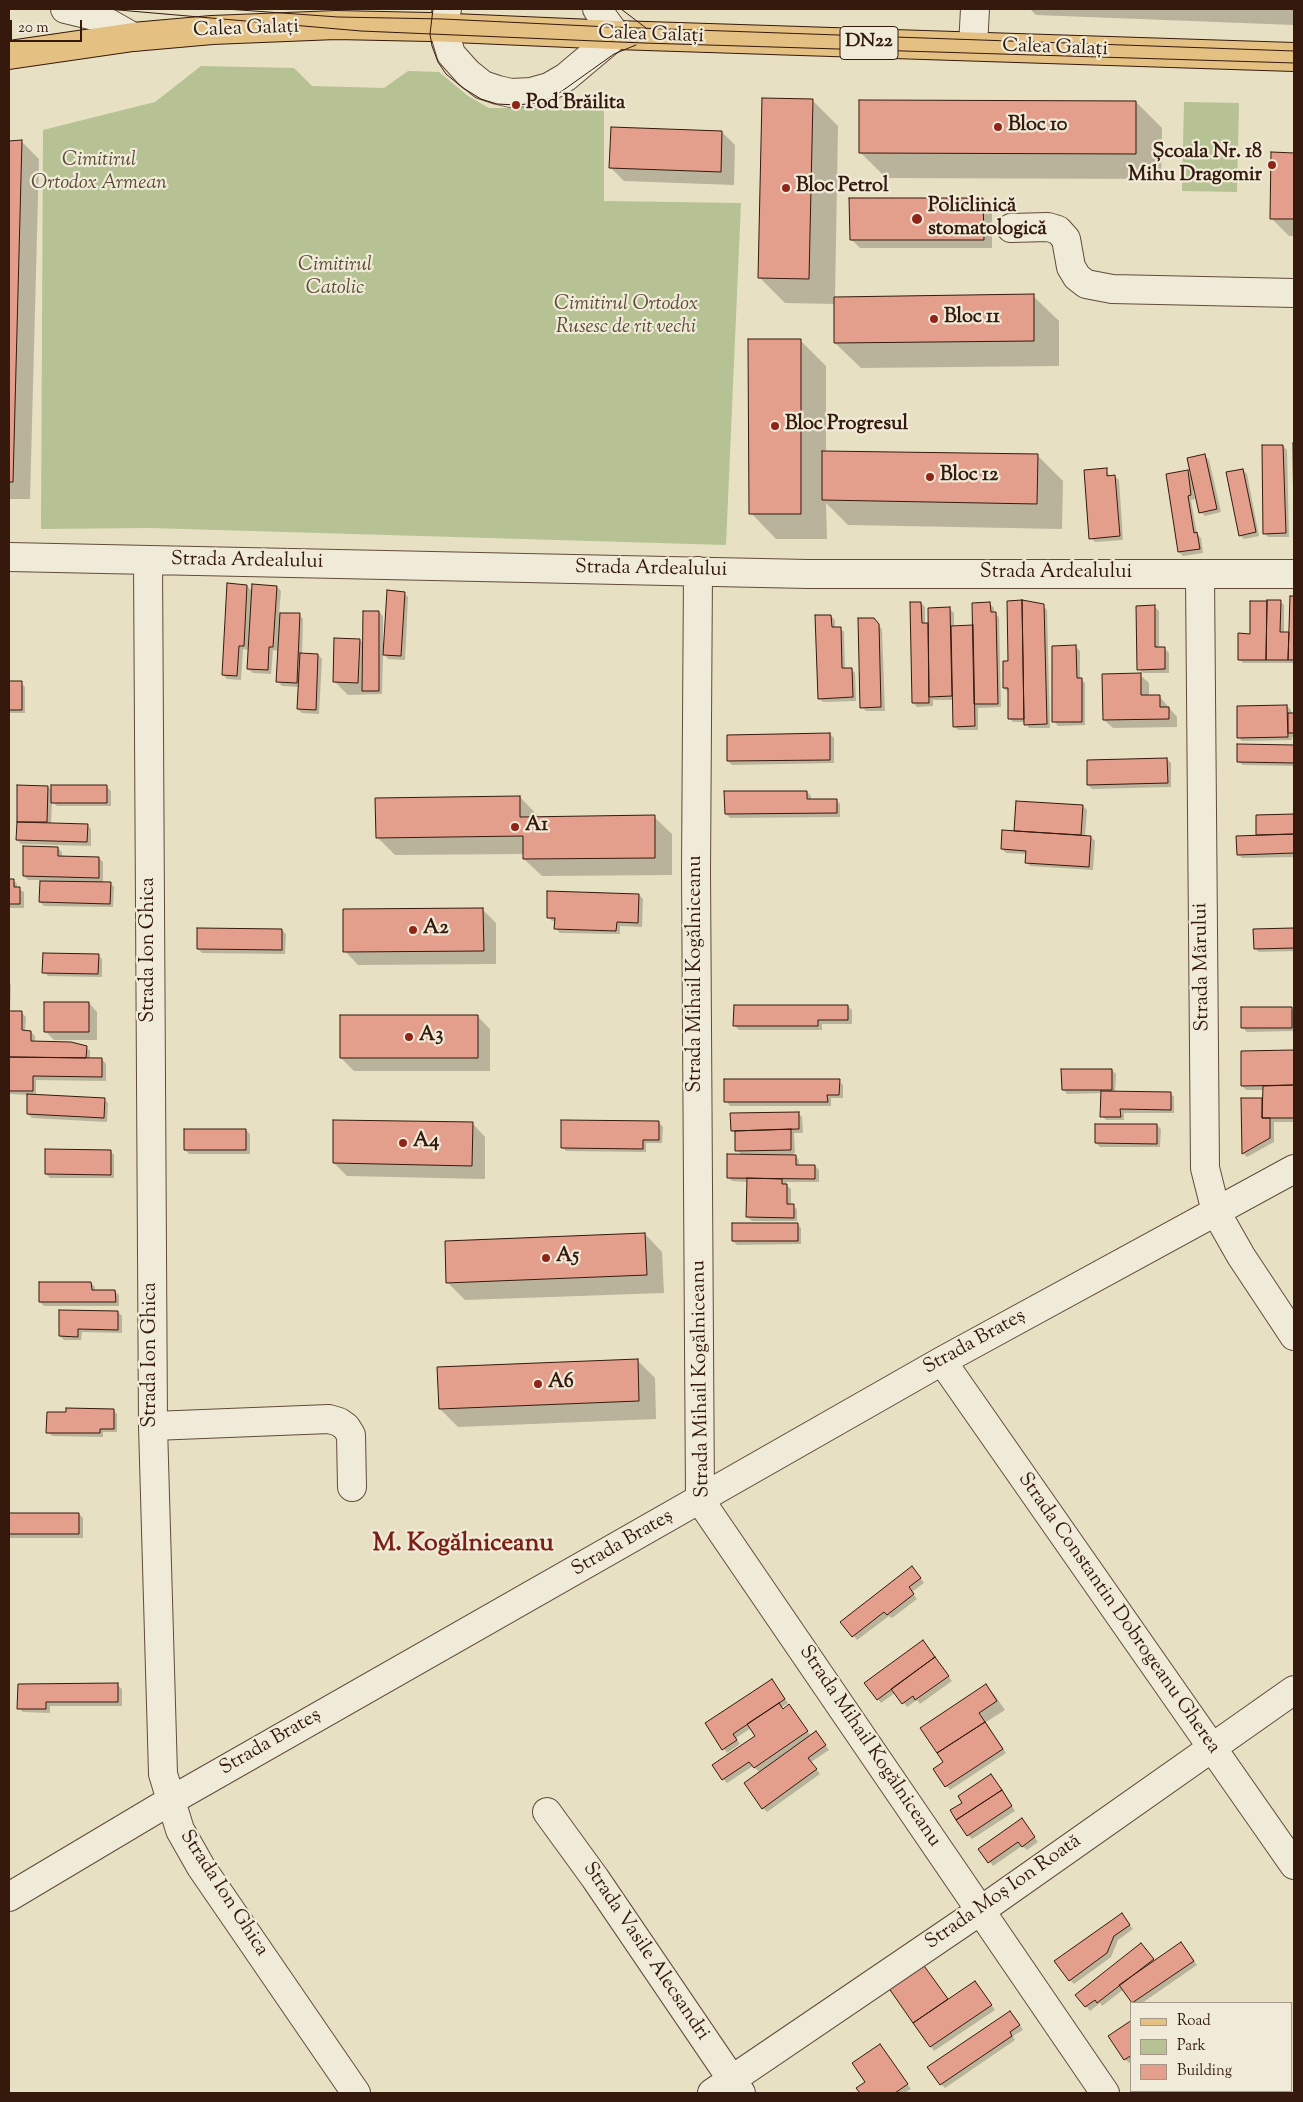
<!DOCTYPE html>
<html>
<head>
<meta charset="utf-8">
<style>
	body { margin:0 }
	#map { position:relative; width:1303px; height:2102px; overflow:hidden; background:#e8e0c3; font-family:"Sorts Mill Goudy",serif }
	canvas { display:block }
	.frame { position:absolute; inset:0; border:10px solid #35190d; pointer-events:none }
	.legend { position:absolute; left:1130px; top:2002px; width:162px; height:90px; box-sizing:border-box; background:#f0ebd8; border:1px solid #a59787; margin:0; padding:6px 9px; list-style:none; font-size:15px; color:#35190d }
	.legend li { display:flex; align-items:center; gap:10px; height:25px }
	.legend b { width:25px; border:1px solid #a59787 }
	.scale { position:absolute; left:10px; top:20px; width:72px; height:22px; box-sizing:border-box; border:2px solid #35190d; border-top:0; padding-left:6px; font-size:15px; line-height:18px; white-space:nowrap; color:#35190d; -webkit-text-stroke:4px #f0ebd8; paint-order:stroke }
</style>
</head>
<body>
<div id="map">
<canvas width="1303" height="2102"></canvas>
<div class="frame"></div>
<ul class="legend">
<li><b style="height:6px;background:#e4c082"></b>Road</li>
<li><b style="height:14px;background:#b6c293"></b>Park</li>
<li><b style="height:14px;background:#e49e8c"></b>Building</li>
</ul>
<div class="scale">20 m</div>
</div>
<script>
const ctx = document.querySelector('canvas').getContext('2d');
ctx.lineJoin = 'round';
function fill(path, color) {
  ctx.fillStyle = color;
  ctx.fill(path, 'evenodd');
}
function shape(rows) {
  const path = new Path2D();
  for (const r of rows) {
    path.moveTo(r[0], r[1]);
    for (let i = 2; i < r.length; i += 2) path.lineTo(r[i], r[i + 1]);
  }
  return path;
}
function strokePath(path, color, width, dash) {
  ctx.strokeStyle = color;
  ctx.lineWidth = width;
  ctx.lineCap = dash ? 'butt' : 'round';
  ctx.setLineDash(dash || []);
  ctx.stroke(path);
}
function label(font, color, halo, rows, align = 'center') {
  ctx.font = font + ' "Sorts Mill Goudy",serif';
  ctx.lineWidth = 4.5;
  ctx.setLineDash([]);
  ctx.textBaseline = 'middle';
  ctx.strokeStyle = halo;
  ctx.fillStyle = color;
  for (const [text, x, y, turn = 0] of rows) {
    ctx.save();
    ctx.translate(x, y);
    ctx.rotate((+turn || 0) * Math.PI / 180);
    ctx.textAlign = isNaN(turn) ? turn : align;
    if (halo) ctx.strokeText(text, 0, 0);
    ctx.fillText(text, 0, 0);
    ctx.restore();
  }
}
const green = shape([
	[201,66,294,68,312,86,384,88,408,71,439,72,468,96,489,108,604,108,604,201,741,203,726,545,150,528,41,529,43,130,155,102],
	[1184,102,1239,103,1237,192,1182,191]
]);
const shadow = shape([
	[1030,9,1294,9,1294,25,1036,15],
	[812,100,838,126,835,298,1033,296,1059,321,1059,366,861,368,835,343,835,304,785,303,759,277],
	[1136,102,1162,128,1161,179,886,178,860,152],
	[722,132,735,145,734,185,624,181,610,167],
	[21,141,39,159,30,499,9,499,9,142],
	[1272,154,1294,154,1294,236,1289,236,1271,218],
	[983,199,992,208,992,248,860,248,851,239],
	[800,340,826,366,826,452,1037,455,1063,481,1062,529,848,525,826,503,827,539,776,539,751,513],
	[1283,446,1287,450,1289,537,1268,537,1264,533],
	[1205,456,1209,460,1221,512,1205,516,1201,512,1195,490,1193,491,1195,499,1191,500,1197,534,1201,538,1203,553,1183,556,1179,552,1187,471,1192,477],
	[1106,470,1110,477,1114,476,1119,480,1123,540,1095,542,1091,538],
	[1243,470,1247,474,1259,536,1244,539,1240,535],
	[247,586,253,592,277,587,281,591,279,614,299,615,303,619,302,655,318,655,322,659,319,714,302,713,298,709,299,687,282,686,278,682,279,651,273,650,271,674,253,673,248,669,250,650,243,649,241,680,227,679,223,675],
	[404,593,408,597,405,660,388,659,383,653,382,694,348,695,334,681,360,640,364,644,379,612,383,616,383,642,385,642],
	[1291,597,1294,597,1294,663,1243,663,1239,659,1251,635,1280,601,1284,605,1284,633,1290,633],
	[921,603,925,607,925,624,930,624,950,609,954,613,954,627,974,627,990,604,994,608,994,613,999,617,1001,707,978,708,978,730,958,730,954,726,953,700,933,700,933,706,917,707,913,703],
	[1043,606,1047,610,1050,728,1029,728,1025,722,1013,722,1009,718,1008,692,1004,688,1009,662],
	[1155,607,1159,611,1159,649,1165,649,1169,653,1169,673,1143,673,1139,669],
	[831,616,835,620,835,628,840,628,844,632,845,669,851,669,855,673,856,701,823,702,819,698],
	[878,623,882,630,885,711,866,711,862,707],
	[1076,647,1080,651,1080,679,1085,683,1085,725,1058,726,1054,721],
	[1140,675,1149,683,1149,696,1159,696,1177,717,1177,727,1113,728,1104,720],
	[9,682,21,683,25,687,25,713,9,713],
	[1287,706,1291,710,1291,715,1294,715,1294,737,1292,737,1292,740,1242,741,1238,737],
	[830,734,834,738,834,763,732,765,728,761],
	[1239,745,1294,746,1294,766,1243,765,1238,761],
	[1167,759,1171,763,1171,787,1092,789,1088,785],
	[19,786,48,787,53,791,107,787,111,791,111,806,57,806,52,801,51,824,87,825,91,829,91,846,21,844,17,840],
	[807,792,811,796,811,800,836,800,840,804,840,817,730,818,726,814],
	[520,797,537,815,537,818,654,817,672,834,672,875,542,876,524,859,524,854,395,855,377,837],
	[1083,806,1087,810,1085,837,1091,837,1095,841,1093,870,1030,866,1026,862,1027,854,1006,853,1002,849],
	[1294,815,1294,857,1242,858,1238,854,1257,836,1257,816],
	[58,848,62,852,62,857,99,858,103,862,103,883,110,883,114,887,113,907,44,906,40,902,41,880,28,880,24,876],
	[9,880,13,880,17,884,17,888,24,892,24,908,9,908],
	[639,895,643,899,642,927,620,926,620,934,560,933,556,929,556,921,552,921,548,917],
	[483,910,496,923,496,964,358,965,345,951],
	[1294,929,1294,951,1259,952,1255,948,1255,930],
	[282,930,286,934,285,954,202,953,198,949],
	[98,955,102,959,102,977,48,976,44,972],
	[9,983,11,985,10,1012,21,1012,26,1017,25,1032,31,1032,35,1036,35,1042,86,1047,90,1051,90,1059,102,1059,106,1064,106,1081,36,1080,36,1096,104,1099,108,1103,107,1122,32,1118,28,1114,29,1095,9,1094],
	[89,1003,97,1012,97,1040,54,1040,45,1031],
	[848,1006,852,1010,852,1024,822,1024,822,1030,739,1030,735,1026],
	[1291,1008,1294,1011,1294,1031,1247,1032,1243,1028],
	[477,1016,490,1029,490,1071,354,1071,341,1058],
	[1294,1051,1294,1122,1274,1122,1274,1142,1247,1157,1243,1153,1242,1100,1263,1099,1264,1090,1246,1090,1242,1086,1242,1052],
	[1112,1070,1116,1074,1115,1093,1170,1093,1174,1097,1174,1113,1124,1113,1124,1120,1106,1120,1102,1116,1102,1093,1067,1094,1063,1089],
	[839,1081,843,1085,843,1098,831,1098,831,1106,730,1106,726,1101],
	[798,1113,802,1117,803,1133,794,1133,795,1153,793,1153,799,1160,799,1166,815,1166,819,1170,819,1182,786,1182,786,1185,791,1189,791,1205,797,1209,797,1221,752,1221,747,1217,748,1182,732,1181,728,1177,742,1155,737,1150,736,1134,732,1130],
	[472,1123,485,1137,485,1179,347,1176,334,1163],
	[659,1123,663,1127,662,1143,646,1143,646,1152,566,1151,562,1147],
	[1157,1125,1161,1129,1160,1147,1100,1147,1096,1143],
	[246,1130,250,1134,250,1154,189,1154,185,1150],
	[110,1151,114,1155,114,1178,50,1178,46,1174],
	[797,1224,801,1228,801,1244,737,1245,733,1241],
	[645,1234,662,1252,664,1293,465,1300,448,1283],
	[91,1283,95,1287,95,1291,115,1291,119,1295,119,1306,44,1306,40,1302],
	[118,1312,122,1316,122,1333,82,1332,81,1340,64,1340,60,1336],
	[637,1360,655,1378,656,1419,458,1427,440,1409],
	[113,1410,117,1414,117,1432,103,1432,103,1437,52,1436,48,1432],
	[9,1514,79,1514,83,1518,83,1538,9,1538],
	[916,1572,924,1583,912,1592,917,1599,892,1618,889,1616,857,1640,842,1622],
	[926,1645,952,1681,920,1704,917,1700,907,1707,896,1692,881,1703,878,1699],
	[772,1680,788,1703,782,1707,783,1710,789,1706,811,1736,819,1737,829,1750,811,1762,820,1774,767,1812,763,1808,760,1773,753,1766,727,1783,723,1779,756,1736,751,1728,736,1738,740,1744,727,1753,706,1724],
	[117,1685,122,1689,122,1706,50,1706,50,1713,23,1712,19,1708],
	[986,1686,994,1694,1005,1710,986,1722,1006,1753,950,1790,934,1769,945,1762],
	[995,1780,1015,1811,972,1839,968,1835],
	[1025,1824,1038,1842,1027,1850,1022,1846,993,1866,980,1849],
	[1122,1915,1133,1929,1118,1940,1111,1957,1074,1984,1070,1980],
	[1181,1943,1197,1965,1142,2003,1133,2003,1124,1989,1102,2006,1100,2003,1090,2011,1077,1995,1145,1948,1155,1961],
	[922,1965,948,2001,975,1982,995,2010,934,2051,890,1988],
	[1014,2016,1023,2030,1013,2036,1015,2040,945,2088,941,2084],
	[1132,2022,1132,2061,1129,2063,1125,2059],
	[880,2045,911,2089,904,2093,862,2093,858,2088,867,2082],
	[1148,2091,1190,2091,1190,2093,1150,2093]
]);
const building = shape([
	[762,98,813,99,809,279,758,278,762,98],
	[859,100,1136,101,1136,154,859,153,859,100],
	[611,127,722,131,721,172,609,168,611,127],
	[22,140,13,482,9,482,9,141,22,140],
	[1271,152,1294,153,1294,219,1270,219,1271,152],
	[849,198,983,198,984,240,850,240,849,198],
	[1034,294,1034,341,834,343,834,297,1034,294],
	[748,339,801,339,801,514,749,514,748,339],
	[1293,443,1294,443,1294,535,1293,443],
	[1262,445,1283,445,1286,533,1263,534,1262,445],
	[822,451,1038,454,1037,504,822,500,822,451],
	[1205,454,1217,509,1199,513,1187,458,1205,454],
	[1107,468,1107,476,1115,475,1120,536,1089,539,1084,470,1107,468],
	[1243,469,1256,532,1239,536,1226,472,1243,469],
	[1188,470,1191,495,1188,496,1194,533,1197,532,1200,549,1178,552,1166,474,1188,470],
	[227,583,247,585,244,646,239,646,237,676,222,675,227,583],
	[252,584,277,586,273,647,269,647,268,670,247,669,252,584],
	[387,590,405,592,401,656,383,655,387,590],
	[1290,596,1294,596,1294,660,1288,660,1290,596],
	[1022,600,1044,604,1047,724,1024,725,1022,600],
	[1022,600,1024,719,1008,719,1008,688,1003,688,1003,661,1008,661,1007,601,1022,600],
	[1267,600,1281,600,1280,632,1289,632,1288,660,1266,660,1267,600],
	[1250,601,1267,601,1266,660,1238,660,1238,633,1250,634,1250,601],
	[910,602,921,602,922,623,928,623,929,703,912,703,910,602],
	[990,602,991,612,996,612,998,704,974,704,972,603,990,602],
	[1155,605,1155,647,1165,647,1165,669,1137,670,1136,606,1155,605],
	[950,607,952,696,929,697,928,608,950,607],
	[363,611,379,611,379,691,362,691,363,611],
	[280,613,300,613,297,683,276,682,280,613],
	[815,615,831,615,832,627,841,627,842,668,852,668,853,697,818,699,815,615],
	[858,618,874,618,879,624,881,707,860,708,858,618],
	[973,625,975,726,953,727,951,626,973,625],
	[334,638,360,639,358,683,333,682,334,638],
	[1076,645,1077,678,1082,678,1082,722,1052,722,1052,646,1076,645],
	[300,653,318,654,316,710,297,709,300,653],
	[1141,673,1141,695,1160,695,1160,707,1169,707,1169,719,1103,720,1102,674,1141,673],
	[9,681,22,681,22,710,9,710,9,681],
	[1287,705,1288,737,1237,738,1237,706,1287,705],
	[1288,713,1294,713,1294,733,1288,733,1288,713],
	[830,733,830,760,727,761,727,735,830,733],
	[1237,744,1294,745,1294,763,1237,762,1237,744],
	[1167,758,1168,783,1087,785,1087,760,1167,758],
	[17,785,48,786,47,822,17,822,17,785],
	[51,785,107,785,107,803,51,803,51,785],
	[724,791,807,791,807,799,837,799,837,813,725,814,724,791],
	[520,796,520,817,655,815,655,858,523,859,523,836,376,838,375,798,520,796],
	[1016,801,1083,805,1081,835,1014,831,1016,801],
	[1294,814,1294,834,1256,835,1256,815,1294,814],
	[17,822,88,824,87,842,16,840,17,822],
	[1002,830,1091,836,1089,867,1025,863,1026,851,1001,849,1002,830],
	[1294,834,1294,853,1237,855,1236,836,1294,834],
	[23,846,58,847,58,856,99,857,99,878,23,876,23,846],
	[9,879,14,879,14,887,20,887,20,904,9,904,9,879],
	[40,881,111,882,110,904,39,902,40,881],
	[547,891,639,894,638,923,617,922,616,931,554,929,555,918,547,918,547,891],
	[483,908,484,951,343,952,343,909,483,908],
	[197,928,282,929,282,950,197,949,197,928],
	[1294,928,1294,948,1254,949,1253,929,1294,928],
	[43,953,99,954,98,974,42,973,43,953],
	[44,1002,89,1002,89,1032,44,1032,44,1002],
	[734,1005,848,1005,848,1020,818,1020,818,1026,733,1026,734,1005],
	[1241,1007,1292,1007,1292,1028,1241,1028,1241,1007],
	[9,1011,22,1011,22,1030,31,1031,31,1041,71,1042,87,1046,86,1058,9,1057,9,1011],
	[340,1015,478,1015,478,1058,340,1058,340,1015],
	[1294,1050,1294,1085,1241,1086,1241,1051,1294,1050],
	[9,1057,102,1058,102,1077,33,1076,33,1091,9,1091,9,1057],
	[1061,1069,1112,1069,1112,1090,1062,1090,1061,1069],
	[724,1079,840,1079,839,1095,827,1095,828,1102,724,1102,724,1079],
	[1294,1085,1294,1118,1262,1118,1263,1086,1294,1085],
	[1101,1091,1171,1092,1171,1110,1120,1109,1121,1117,1100,1117,1101,1091],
	[27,1094,105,1098,104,1118,27,1114,27,1094],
	[1241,1098,1262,1098,1262,1118,1270,1118,1270,1138,1242,1154,1241,1098],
	[799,1112,799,1129,731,1131,730,1113,799,1112],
	[333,1120,473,1122,472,1166,333,1163,333,1120],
	[561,1120,659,1121,659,1140,643,1140,643,1149,561,1148,561,1120],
	[1095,1124,1157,1124,1157,1144,1095,1143,1095,1124],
	[184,1129,246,1129,246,1150,184,1150,184,1129],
	[791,1129,791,1150,735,1151,735,1131,791,1129],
	[45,1149,111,1150,111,1175,45,1174,45,1149],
	[727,1154,796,1155,796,1165,815,1165,815,1179,727,1178,727,1154],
	[747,1178,782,1179,782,1184,787,1184,787,1204,794,1204,794,1218,746,1217,747,1178],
	[732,1223,798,1223,798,1241,732,1241,732,1223],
	[645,1233,647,1275,446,1283,445,1241,645,1233],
	[39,1282,91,1282,92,1290,115,1290,116,1302,39,1302,39,1282],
	[59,1310,118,1311,118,1330,78,1329,78,1337,59,1336,59,1310],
	[638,1359,639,1401,439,1409,437,1367,638,1359],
	[66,1408,114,1409,114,1429,100,1429,100,1433,46,1433,47,1412,66,1412,66,1408],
	[9,1513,79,1513,79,1534,9,1534,9,1513],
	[912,1566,921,1578,909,1587,914,1594,887,1615,884,1612,852,1637,840,1622,912,1566],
	[923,1640,935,1657,877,1700,864,1683,923,1640],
	[935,1657,949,1676,915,1700,913,1696,902,1704,891,1689,935,1657],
	[772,1679,785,1699,733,1734,737,1740,722,1750,705,1723,772,1679],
	[118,1683,118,1702,46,1702,46,1709,17,1709,18,1684,118,1683],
	[986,1684,997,1701,979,1713,985,1722,937,1753,920,1728,986,1684],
	[779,1703,783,1709,789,1704,808,1731,754,1768,749,1762,722,1780,712,1765,755,1736,747,1724,779,1703],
	[985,1722,1003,1749,945,1787,933,1769,943,1762,937,1753,985,1722],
	[816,1731,826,1745,808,1758,817,1769,762,1809,744,1783,816,1731],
	[991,1774,1002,1790,956,1820,950,1810,962,1803,958,1796,991,1774],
	[1002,1790,1012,1806,967,1836,956,1820,1002,1790],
	[1022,1818,1035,1837,1022,1847,1018,1842,988,1863,978,1849,1022,1818],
	[1122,1913,1130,1925,1114,1936,1107,1953,1069,1981,1054,1961,1122,1913],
	[1181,1942,1194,1961,1132,2003,1119,1985,1181,1942],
	[1141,1943,1154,1959,1097,2003,1095,2000,1085,2007,1075,1995,1141,1943],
	[922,1963,948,1999,913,2023,888,1987,922,1963],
	[975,1981,992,2005,930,2047,913,2023,975,1981],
	[1010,2011,1020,2025,1010,2032,1012,2036,940,2085,927,2067,1010,2011],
	[1132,2020,1132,2055,1124,2060,1108,2036,1132,2020],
	[880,2044,908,2084,895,2093,860,2093,856,2088,865,2082,852,2063,880,2044],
	[1147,2091,1184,2091,1184,2093,1148,2093,1147,2091]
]);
const minor = shape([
	[65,9,98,17,133,37],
	[447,9,443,27,451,54,468,73,483,85,498,90,511,93,531,92,549,87,566,77,616,35,597,9],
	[973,46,975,9],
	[1011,228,1048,227,1058,230,1066,239,1071,267,1077,277,1086,284,1112,289,1294,293],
	[9,557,808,574,1294,574],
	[148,560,153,1426,163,1774,180,1830,201,1867,356,2093],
	[698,571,696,871,700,1500,1105,2093],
	[1200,575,1205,1168,1216,1212,1241,1256,1294,1336],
	[942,1361,1294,1865],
	[153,1426,329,1419,339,1422,346,1427,351,1435,352,1487],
	[547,1812,595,1878,741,2093],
	[9,1897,170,1801,942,1361,1294,1169],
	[712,2093,980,1911,1294,1690]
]);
const major = shape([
	[9,55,133,37,212,30,336,25,430,27,616,35,1294,57]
]);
const tram = shape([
	[107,9,361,31,643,43,1294,63],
	[226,9,338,17,443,19,610,27,1294,51],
	[433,9,430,34,432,46,438,62,446,74,463,88,481,99,497,104,516,105,538,103,555,96,614,54,636,45],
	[621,9,646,28]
]);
const markers = [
	[516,105,5,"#8f2418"],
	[998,127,5,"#8f2418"],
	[1272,165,5,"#8f2418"],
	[786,188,5,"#8f2418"],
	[917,219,6,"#8f2418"],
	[934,319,5,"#8f2418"],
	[775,426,5,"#8f2418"],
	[930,477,5,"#8f2418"],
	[515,827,5,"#8f2418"],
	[413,930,5,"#8f2418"],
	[409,1037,5,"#8f2418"],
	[403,1143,5,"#8f2418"],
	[546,1258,5,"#8f2418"],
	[538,1384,5,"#8f2418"]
];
const shields = [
	[869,43,58]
];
const shieldNames = [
	["DN22",869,43]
];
const streetNames = [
	["Calea Galați",246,30,-2],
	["Calea Galați",651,36,2],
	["Calea Galați",1055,49,2],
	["Strada Ardealului",247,562,1],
	["Strada Ardealului",651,570,1],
	["Strada Ardealului",1056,574],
	["Strada Ion Ghica",150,950,-90],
	["Strada Mărului",1203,967,-91],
	["Strada Mihail Kogălniceanu",697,974,-90],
	["Strada Brateș",975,1343,-29],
	["Strada Ion Ghica",152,1355,-90],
	["Strada Mihail Kogălniceanu",702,1379,-91],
	["Strada Brateș",623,1544,-30],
	["Strada Constantin Dobrogeanu Gherea",1118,1614,55],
	["Strada Brateș",271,1743,-30],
	["Strada Mihail Kogălniceanu",869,1747,56],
	["Strada Moș Ion Roată",1004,1893,-35],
	["Strada Ion Ghica",223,1894,57],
	["Strada Vasile Alecsandri",645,1952,56]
];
const poiNames = [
	["Pod Brăilita",526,105],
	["Bloc 10",1008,127],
	["Școala Nr. 18",1262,154,"right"],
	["Mihu Dragomir",1262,177,"right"],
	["Bloc Petrol",796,188],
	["Policlinică",928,208],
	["stomatologică",928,231],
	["Bloc 11",944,319],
	["Bloc Progresul",785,426],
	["Bloc 12",940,477],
	["A1",525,827],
	["A2",423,930],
	["A3",419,1037],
	["A4",413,1143],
	["A5",556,1258],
	["A6",548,1384]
];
const parkNames = [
	["Cimitirul",99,162],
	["Ortodox Armean",99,185],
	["Cimitirul",335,267],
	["Catolic",335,290],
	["Cimitirul Ortodox",626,306],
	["Rusesc de rit vechi",626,329]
];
const districtNames = [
	["M. Kogălniceanu",463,1546]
];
fill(green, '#b6c293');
fill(shadow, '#0003');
fill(building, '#e49e8c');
strokePath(building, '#35190d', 1);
strokePath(minor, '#624b3a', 30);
strokePath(major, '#35190d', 30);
strokePath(minor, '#f0ebd8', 28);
strokePath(major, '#e4c082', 28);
strokePath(tram, '#35190d', 1);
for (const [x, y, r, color] of markers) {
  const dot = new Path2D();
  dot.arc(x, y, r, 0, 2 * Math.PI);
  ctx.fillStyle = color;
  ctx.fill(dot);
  strokePath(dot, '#f0ebd8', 2);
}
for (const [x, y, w] of shields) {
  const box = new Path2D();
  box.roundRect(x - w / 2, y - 16.5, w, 33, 4);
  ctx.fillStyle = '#f0ebd8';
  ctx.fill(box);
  strokePath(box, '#35190d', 1);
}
label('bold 19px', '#35190d', null, shieldNames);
label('20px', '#35190d', '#f0ebd8', streetNames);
label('bold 20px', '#35190d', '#f0ebd8', poiNames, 'left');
label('italic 20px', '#5c4c35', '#f0ebd8', parkNames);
label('bold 25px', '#7a1f14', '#f0ebd8', districtNames);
</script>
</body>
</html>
